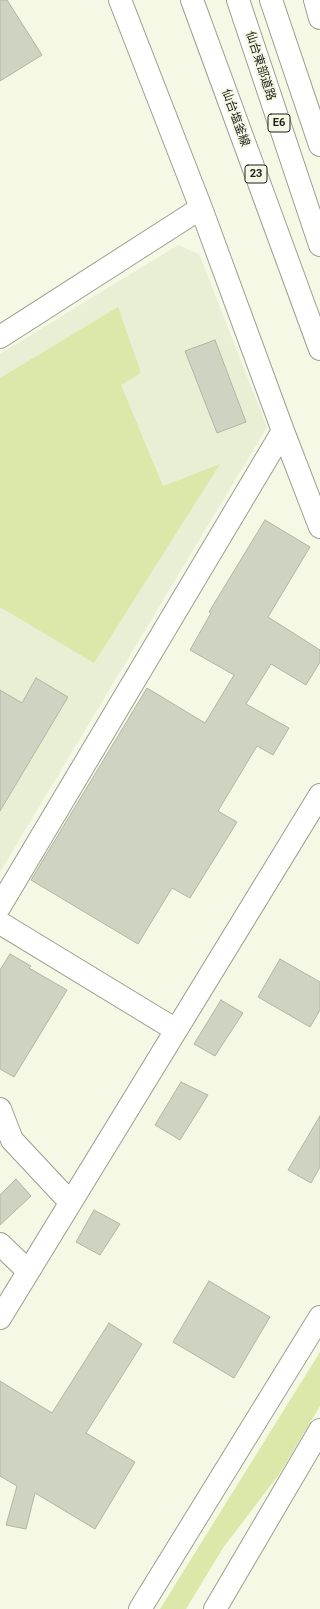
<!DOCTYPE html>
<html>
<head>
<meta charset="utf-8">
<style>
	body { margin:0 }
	canvas { display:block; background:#f4f8e5 }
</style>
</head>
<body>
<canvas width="320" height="1609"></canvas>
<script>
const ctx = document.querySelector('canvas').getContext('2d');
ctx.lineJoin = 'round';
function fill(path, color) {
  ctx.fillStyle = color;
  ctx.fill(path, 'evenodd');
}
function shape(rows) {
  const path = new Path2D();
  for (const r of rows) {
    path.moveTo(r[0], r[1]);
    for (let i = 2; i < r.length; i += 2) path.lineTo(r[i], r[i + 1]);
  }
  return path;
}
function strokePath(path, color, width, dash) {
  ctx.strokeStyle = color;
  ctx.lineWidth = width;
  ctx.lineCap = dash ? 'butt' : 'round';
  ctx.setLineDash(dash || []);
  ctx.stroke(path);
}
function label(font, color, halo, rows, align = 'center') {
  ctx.font = font + ' Roboto,"Noto Sans JP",sans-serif';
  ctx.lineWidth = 4;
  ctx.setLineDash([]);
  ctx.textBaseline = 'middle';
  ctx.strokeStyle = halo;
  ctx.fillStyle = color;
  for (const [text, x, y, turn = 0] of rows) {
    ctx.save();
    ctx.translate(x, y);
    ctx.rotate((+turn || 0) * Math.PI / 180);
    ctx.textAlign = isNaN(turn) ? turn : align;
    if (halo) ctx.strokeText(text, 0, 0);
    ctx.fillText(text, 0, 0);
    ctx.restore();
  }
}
const built = shape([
	[178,245,199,254,267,427,0,872,0,354]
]);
const green = shape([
	[118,307,141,373,121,385,163,486,220,464,94,663,0,607,0,378],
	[320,1352,320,1406,280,1473,223,1548,186,1609,160,1609]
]);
const building = shape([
	[0,0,7,0,42,55,0,81,0,0],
	[215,340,246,422,217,433,185,351,215,340],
	[265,520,310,547,268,617,320,650,320,662,306,685,271,664,246,704,289,728,273,755,257,746,218,811,237,822,190,898,172,888,138,944,31,880,147,688,205,723,234,675,190,650,211,613,209,612,265,520],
	[36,678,68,697,0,811,0,690,22,703,36,678],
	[10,954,31,966,29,968,67,990,14,1077,0,1069,0,970,10,954],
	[280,959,320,982,320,1010,310,1027,258,997,280,959],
	[221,1000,243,1013,215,1056,194,1044,221,1000],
	[181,1082,208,1095,180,1140,155,1125,181,1082],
	[320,1116,320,1167,311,1183,288,1170,320,1116],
	[16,1179,31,1196,0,1225,0,1195,16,1179],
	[94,1210,120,1224,100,1255,76,1242,94,1210],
	[209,1281,270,1317,234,1378,173,1342,209,1281],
	[109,1323,142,1344,86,1433,135,1462,95,1529,35,1493,26,1529,6,1525,17,1486,0,1476,0,1381,52,1413,109,1323]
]);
const minor = shape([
	[120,0,201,208,283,431,320,527],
	[0,337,201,208],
	[0,906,283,431],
	[0,923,176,1030],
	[0,1109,12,1140,70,1202],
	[0,1244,28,1271],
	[0,1318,320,795],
	[140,1609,320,1317],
	[215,1609,320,1430]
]);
const major = shape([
	[192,0,320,349],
	[315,0,320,18]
]);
const highway = shape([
	[238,0,320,245],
	[271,0,320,145]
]);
const shields = [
	[279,123,22],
	[256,174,22]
];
const shieldNames = [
	["E6",279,123],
	["23",256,174]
];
const streetNames = [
	["仙台東部道路",260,66,72],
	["仙台塩釜線",235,118,70]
];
fill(built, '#e9efd4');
fill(green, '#dbe8a9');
fill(building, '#cfd3c1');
strokePath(building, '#b2b6a4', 1);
strokePath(minor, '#9b9f8d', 24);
strokePath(major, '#9b9f8d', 24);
strokePath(highway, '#9b9f8d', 24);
strokePath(minor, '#fff', 22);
strokePath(major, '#fff', 22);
strokePath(highway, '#fff', 22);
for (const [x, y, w] of shields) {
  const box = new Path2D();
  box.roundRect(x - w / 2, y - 9, w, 18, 3);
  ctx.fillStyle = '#f4f8e5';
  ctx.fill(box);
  strokePath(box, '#1d1f18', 1);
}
label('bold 11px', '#1d1f18', null, shieldNames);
label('12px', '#1d1f18', '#f4f8e5', streetNames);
</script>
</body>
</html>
